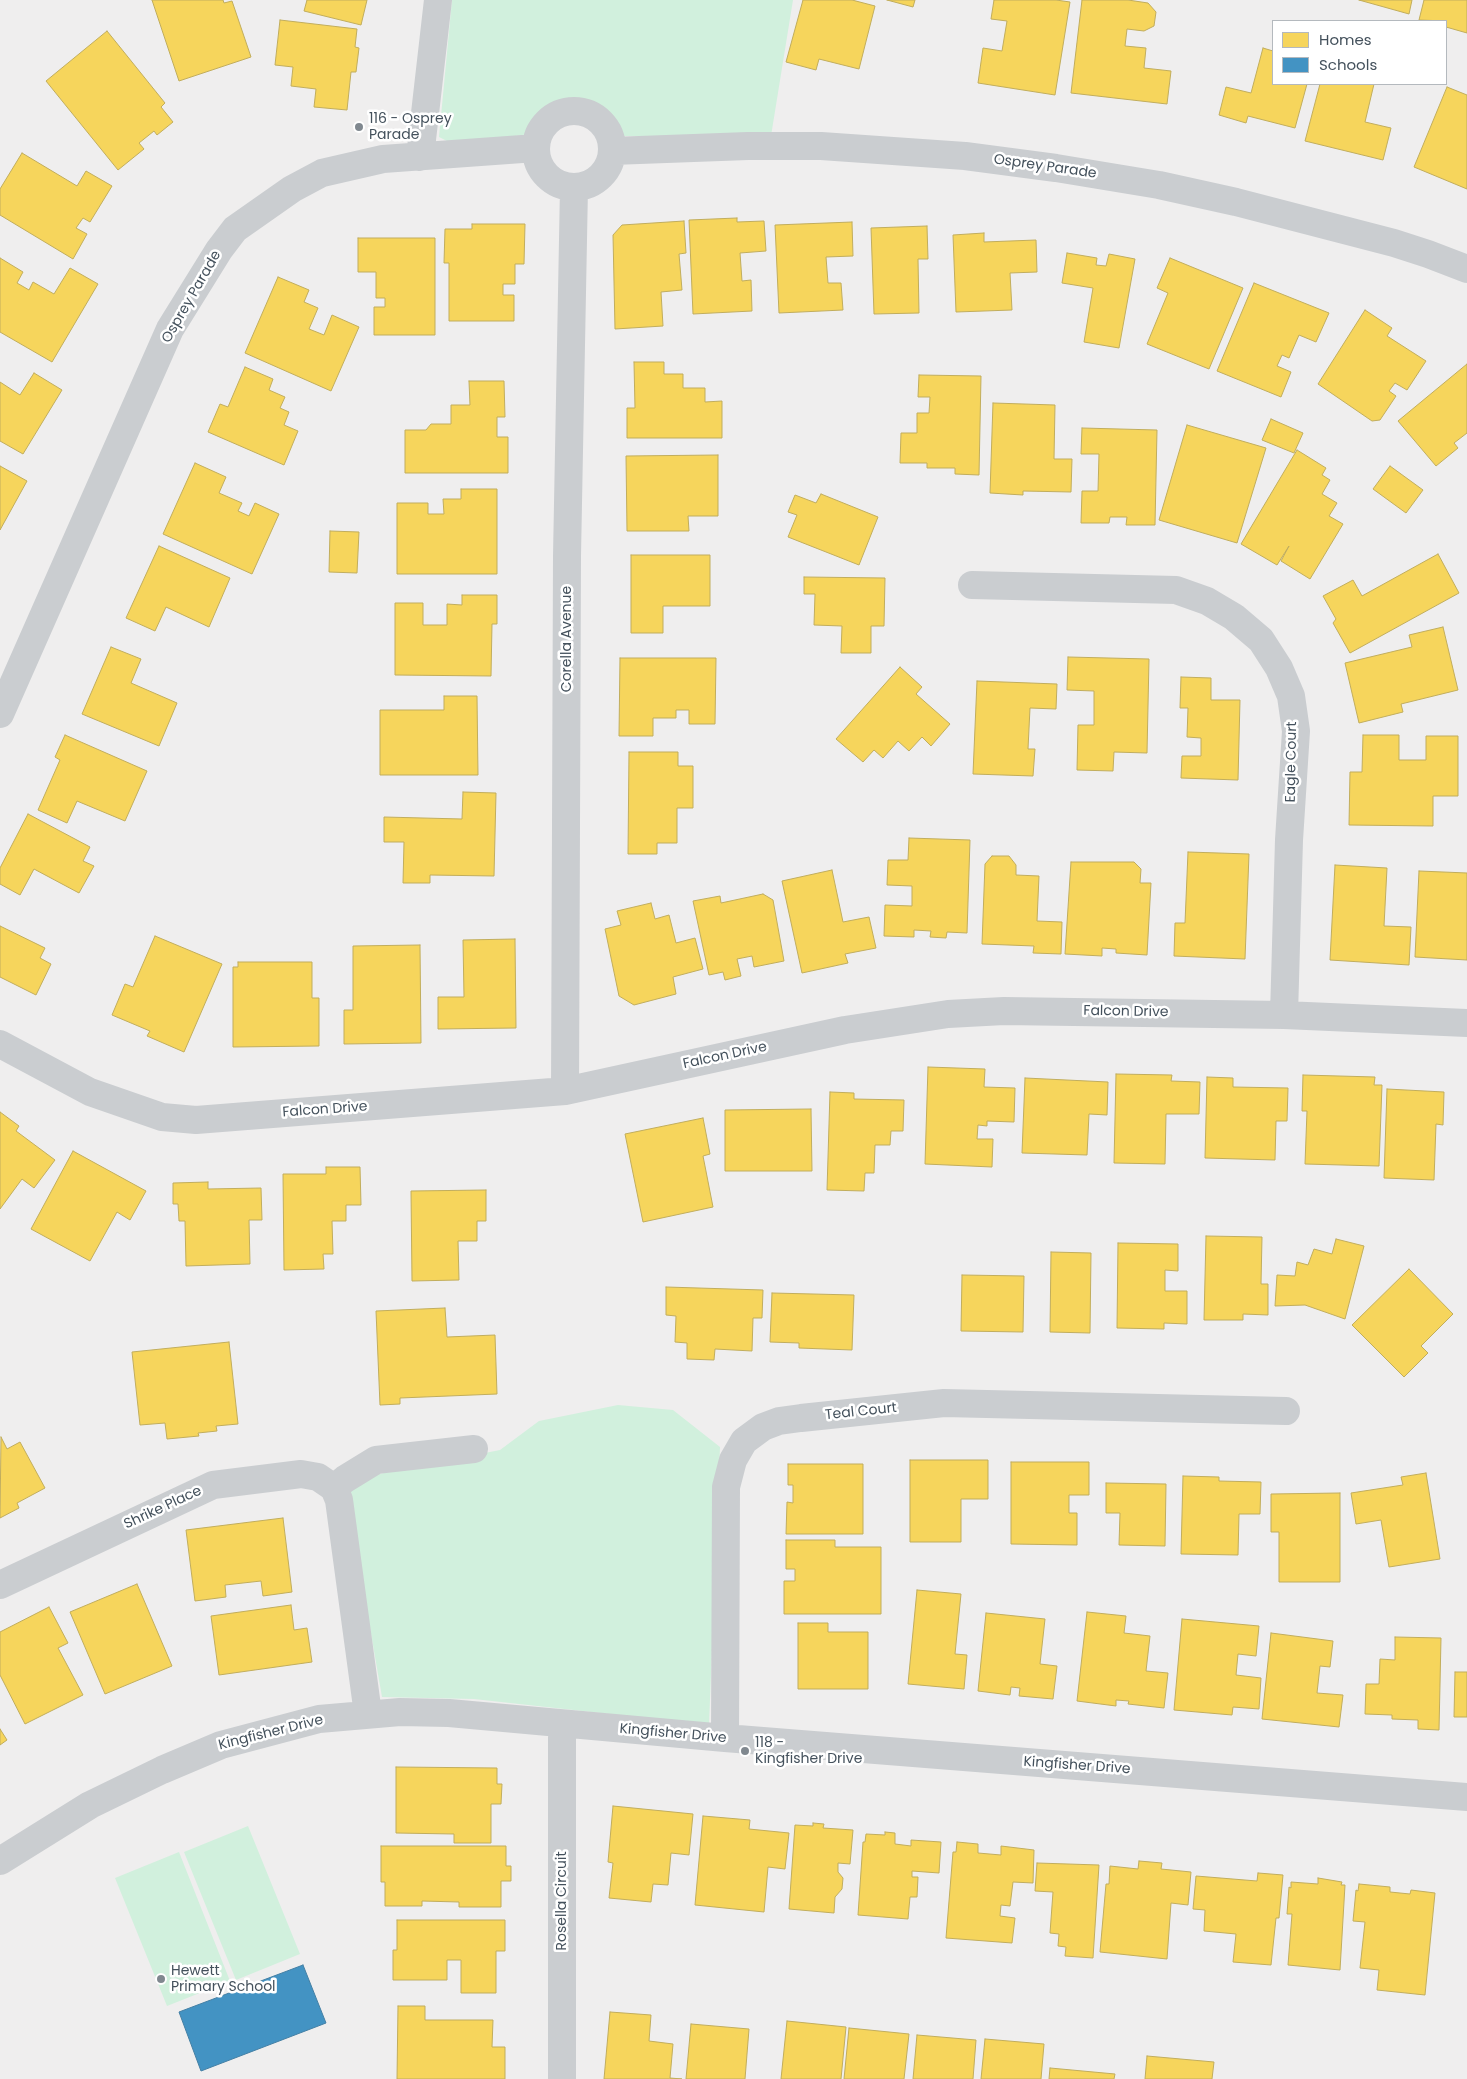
<!DOCTYPE html>
<html>
<head>
<meta charset="utf-8">
<style>
	body { margin:0 }
	#map { position:relative; width:1467px; height:2079px; overflow:hidden; background:#efeeee; font-family:Poppins,sans-serif }
	canvas { display:block }
	.legend { position:absolute; left:1272px; top:20px; width:175px; height:65px; box-sizing:border-box; background:#fff; border:1px solid #b4b9be; margin:0; padding:6px 9px; list-style:none; font-size:15px; color:#44515c }
	.legend li { display:flex; align-items:center; gap:10px; height:25px }
	.legend b { width:25px; border:1px solid #b4b9be }
</style>
</head>
<body>
<div id="map">
<canvas width="1467" height="2079"></canvas>
<ul class="legend">
<li><b style="height:14px;background:#f6d55c"></b>Homes</li>
<li><b style="height:14px;background:#4393c3"></b>Schools</li>
</ul>
</div>
<script>
const ctx = document.querySelector('canvas').getContext('2d');
ctx.lineJoin = 'round';
function fill(path, color) {
  ctx.fillStyle = color;
  ctx.fill(path, 'evenodd');
}
function shape(rows) {
  const path = new Path2D();
  for (const r of rows) {
    if (r.length === 3) {
      path.moveTo(r[0] + r[2], r[1]);
      path.arc(r[0], r[1], r[2], 0, 2 * Math.PI);
      continue;
    }
    path.moveTo(r[0], r[1]);
    for (let i = 2; i < r.length; i += 2) path.lineTo(r[i], r[i + 1]);
  }
  return path;
}
function strokePath(path, color, width, dash) {
  ctx.strokeStyle = color;
  ctx.lineWidth = width;
  ctx.lineCap = dash ? 'butt' : 'round';
  ctx.setLineDash(dash || []);
  ctx.stroke(path);
}
function label(font, color, halo, rows, align = 'center') {
  ctx.font = font + ' Poppins,sans-serif';
  ctx.lineWidth = 5;
  ctx.setLineDash([]);
  ctx.textBaseline = 'middle';
  ctx.strokeStyle = halo;
  ctx.fillStyle = color;
  for (const [text, x, y, turn = 0] of rows) {
    ctx.save();
    ctx.translate(x, y);
    ctx.rotate((+turn || 0) * Math.PI / 180);
    ctx.textAlign = isNaN(turn) ? turn : align;
    if (halo) ctx.strokeText(text, 0, 0);
    ctx.fillText(text, 0, 0);
    ctx.restore();
  }
}
const green = shape([
	[452,0,793,0,771,136,623,136,600,109,576,100,551,107,529,134,455,145,439,137],
	[618,1405,673,1410,720,1447,709,1725,474,1699,382,1697,346,1490,364,1477,500,1450,539,1421],
	[248,1826,300,1954,236,1980,184,1852],
	[179,1852,230,1981,167,2006,115,1878]
]);
const homes = shape([
	[152,0,223,0,224,3,232,1,251,57,179,81,152,0],
	[307,0,367,0,361,25,304,11,307,0],
	[803,0,852,0,875,6,859,69,819,59,816,70,786,62,803,0],
	[887,0,915,0,913,7,887,0],
	[994,0,1056,0,1070,2,1055,95,978,83,983,48,1002,51,1007,21,991,19,994,0],
	[1082,0,1128,0,1148,3,1156,12,1154,26,1144,31,1127,29,1125,46,1146,48,1144,68,1171,71,1167,104,1071,93,1082,0],
	[1359,0,1412,0,1409,14,1359,0],
	[1424,0,1467,0,1467,33,1446,27,1446,21,1419,20,1424,0],
	[280,20,357,29,355,47,359,48,356,72,351,72,347,110,314,107,316,89,291,86,293,67,275,65,280,20],
	[107,31,165,103,161,107,173,122,157,135,154,131,139,143,144,149,118,170,46,81,107,31],
	[1263,48,1273,51,1273,84,1307,84,1295,128,1248,116,1246,123,1219,115,1226,87,1251,93,1263,48],
	[1320,84,1374,84,1365,122,1391,128,1383,160,1305,141,1320,84],
	[1447,87,1467,95,1467,189,1414,167,1447,87],
	[22,153,77,186,86,171,112,186,90,222,83,218,76,228,87,234,73,259,0,215,0,189,22,153],
	[737,218,737,222,764,221,766,251,740,253,742,281,751,280,752,311,693,314,689,220,737,218],
	[684,221,686,253,679,254,682,290,661,292,663,326,615,329,613,235,622,225,684,221],
	[852,222,853,256,826,257,828,283,841,283,843,310,779,313,775,225,852,222],
	[472,224,525,224,524,264,515,264,515,284,503,284,503,295,514,295,514,321,449,321,449,263,444,263,445,229,472,229,472,224],
	[927,226,928,259,918,259,919,313,874,314,871,228,927,226],
	[984,233,984,242,1036,240,1037,272,1010,273,1012,310,956,312,953,235,984,233],
	[358,238,435,238,435,335,374,335,374,307,385,307,385,298,376,298,376,272,358,272,358,238],
	[1067,253,1097,258,1096,265,1106,266,1109,254,1135,259,1119,348,1084,342,1093,288,1062,283,1067,253],
	[0,258,23,272,17,283,29,290,33,282,54,294,70,268,98,284,52,362,0,332,0,258],
	[1170,258,1243,288,1209,369,1147,344,1168,293,1157,288,1170,258],
	[278,277,309,290,304,302,318,308,309,329,324,335,332,315,359,327,331,391,245,353,278,277],
	[1254,283,1329,313,1316,342,1299,335,1289,358,1282,355,1277,366,1291,372,1281,397,1217,371,1254,283],
	[1365,310,1392,328,1387,336,1426,361,1407,390,1395,383,1389,391,1396,396,1380,420,1372,421,1318,384,1365,310],
	[634,362,664,362,664,374,683,374,683,388,705,388,705,402,722,401,722,438,627,438,627,408,635,408,634,362],
	[1467,364,1467,433,1454,443,1458,448,1436,466,1398,421,1467,364],
	[245,367,273,379,269,390,285,397,280,408,289,412,284,425,298,431,284,465,208,432,220,404,228,407,245,367],
	[34,373,62,390,23,454,0,441,0,382,20,395,34,373],
	[919,375,981,376,979,475,955,474,955,468,927,468,927,463,900,463,901,433,917,433,917,413,929,413,930,397,918,397,919,375],
	[469,381,504,381,505,417,497,417,497,437,508,437,508,473,405,473,405,430,426,430,431,424,451,424,451,405,470,405,469,381],
	[993,403,1055,405,1054,459,1072,459,1071,492,1023,491,1023,495,990,493,993,403],
	[1271,419,1303,433,1294,453,1262,440,1271,419],
	[1187,425,1266,448,1237,543,1159,520,1187,425],
	[1082,428,1157,430,1155,525,1126,525,1127,517,1110,517,1109,523,1081,523,1082,491,1098,491,1099,454,1081,454,1082,428],
	[1297,450,1326,468,1322,475,1330,480,1322,494,1337,503,1329,516,1343,524,1310,579,1281,561,1289,546,1277,565,1241,544,1297,450],
	[718,455,718,516,688,516,689,531,627,531,626,456,718,455],
	[195,463,226,477,219,493,242,503,238,511,249,516,255,503,279,514,252,574,163,534,195,463],
	[0,466,27,481,0,530,0,466],
	[1390,466,1423,490,1406,513,1373,489,1390,466],
	[461,489,497,489,497,574,397,574,397,503,428,503,428,514,444,514,443,499,461,499,461,489],
	[821,494,878,517,859,565,788,537,797,515,788,512,795,495,816,503,821,494],
	[330,531,359,532,357,573,329,572,330,531],
	[159,546,230,578,209,627,166,607,155,631,126,618,159,546],
	[1438,554,1459,593,1350,653,1333,623,1336,619,1323,596,1353,580,1362,596,1438,554],
	[631,555,710,555,710,606,663,606,663,633,631,633,631,555],
	[804,577,885,578,884,626,871,626,871,653,841,653,842,626,814,625,815,594,804,594,804,577],
	[462,595,497,595,497,624,492,624,491,676,395,675,395,603,423,603,423,625,447,625,447,604,462,605,462,595],
	[1443,627,1458,690,1401,704,1403,712,1359,723,1345,663,1412,647,1409,635,1443,627],
	[111,647,141,659,131,683,177,703,159,746,82,714,111,647],
	[1068,657,1149,659,1147,753,1114,752,1113,771,1077,770,1078,725,1094,725,1094,691,1067,690,1068,657],
	[620,658,716,658,715,724,689,724,689,710,676,710,676,718,653,718,653,736,619,736,620,658],
	[900,667,922,687,916,694,950,724,931,746,922,737,909,751,898,741,883,758,874,750,863,762,836,739,900,667],
	[1181,677,1211,678,1211,700,1240,700,1238,780,1181,778,1182,756,1201,756,1201,738,1187,737,1188,708,1180,708,1181,677],
	[977,681,1057,684,1056,709,1030,708,1028,749,1035,749,1033,776,973,774,977,681],
	[444,696,477,696,478,775,380,775,380,710,444,710,444,696],
	[65,735,147,771,125,821,77,801,67,823,38,810,60,760,55,757,65,735],
	[1363,735,1399,735,1399,760,1426,760,1426,736,1458,736,1458,796,1433,796,1433,826,1349,825,1350,772,1362,772,1363,735],
	[629,752,678,752,678,766,693,766,693,808,677,808,677,843,657,843,657,854,628,854,629,752],
	[463,792,496,793,494,876,430,875,430,883,403,883,404,842,384,842,384,817,462,819,463,792],
	[28,814,90,847,83,861,94,866,79,893,34,869,20,895,0,884,0,868,28,814],
	[909,838,970,840,967,933,947,932,946,938,930,937,931,931,914,930,914,937,884,936,885,905,912,906,912,886,887,885,888,860,908,860,909,838],
	[1188,852,1249,854,1245,959,1174,956,1175,923,1185,923,1188,852],
	[992,856,1009,856,1016,865,1016,875,1039,876,1037,921,1062,922,1061,954,1033,953,1034,946,982,944,985,864,992,856],
	[1071,862,1134,862,1141,869,1140,883,1151,883,1147,955,1116,953,1116,949,1102,948,1102,956,1065,954,1071,862],
	[1335,865,1387,868,1384,926,1411,927,1409,965,1330,960,1335,865],
	[832,870,843,922,869,917,876,948,845,954,848,963,802,973,782,881,832,870],
	[1419,871,1467,873,1467,960,1415,957,1419,871],
	[763,894,773,900,784,961,754,967,752,956,737,959,741,976,725,980,723,972,709,975,693,901,720,896,721,903,763,894],
	[651,903,655,919,669,915,676,943,695,938,703,969,673,977,676,994,634,1005,619,996,605,929,621,925,617,911,651,903],
	[0,926,45,948,40,958,51,964,36,995,0,977,0,926],
	[155,936,222,964,184,1052,147,1036,150,1031,112,1015,125,984,133,987,155,936],
	[515,939,516,1028,438,1029,438,997,464,997,463,940,515,939],
	[420,945,421,1043,344,1044,344,1010,353,1010,353,946,420,945],
	[238,962,312,962,312,998,319,998,319,1046,233,1047,233,967,238,967,238,962],
	[928,1067,985,1069,984,1087,1015,1088,1014,1122,987,1121,987,1126,978,1125,977,1139,993,1139,992,1167,925,1164,928,1067],
	[1116,1074,1172,1075,1171,1081,1200,1082,1199,1114,1166,1114,1165,1164,1114,1163,1116,1074],
	[1303,1075,1375,1077,1374,1085,1382,1085,1379,1166,1305,1164,1307,1111,1302,1111,1303,1075],
	[1207,1077,1233,1078,1233,1087,1288,1088,1287,1121,1276,1121,1275,1160,1205,1158,1207,1077],
	[1025,1078,1108,1082,1107,1115,1089,1114,1087,1155,1022,1153,1025,1078],
	[1387,1089,1444,1092,1443,1125,1436,1124,1434,1180,1384,1178,1387,1089],
	[830,1092,854,1093,854,1099,904,1100,903,1131,891,1131,890,1145,875,1145,874,1173,865,1173,864,1191,827,1190,830,1092],
	[811,1109,812,1171,725,1171,725,1110,811,1109],
	[0,1112,19,1126,16,1131,55,1160,34,1188,22,1179,0,1209,0,1112],
	[703,1118,710,1154,703,1156,713,1207,643,1222,625,1134,703,1118],
	[73,1151,146,1191,130,1220,117,1212,90,1261,31,1229,73,1151],
	[326,1167,360,1167,361,1205,346,1205,346,1221,332,1221,333,1254,323,1254,324,1269,284,1270,283,1174,326,1174,326,1167],
	[208,1182,208,1189,261,1188,262,1220,249,1220,250,1264,186,1266,185,1221,179,1221,178,1204,173,1204,173,1183,208,1182],
	[486,1190,486,1221,477,1221,477,1241,458,1241,459,1280,412,1281,411,1191,486,1190],
	[1206,1236,1262,1237,1261,1284,1268,1284,1268,1315,1243,1314,1243,1320,1204,1320,1206,1236],
	[1336,1239,1364,1246,1345,1319,1305,1305,1275,1306,1277,1275,1295,1276,1297,1262,1308,1265,1314,1249,1332,1254,1336,1239],
	[1118,1243,1178,1244,1178,1271,1165,1270,1165,1291,1187,1291,1187,1324,1164,1323,1164,1329,1117,1328,1118,1243],
	[1051,1252,1091,1253,1090,1333,1050,1332,1051,1252],
	[1409,1269,1453,1314,1421,1346,1428,1353,1404,1377,1352,1325,1409,1269],
	[962,1275,1024,1276,1023,1332,961,1331,962,1275],
	[666,1287,763,1290,762,1318,753,1318,752,1351,715,1349,714,1360,687,1359,687,1343,675,1342,676,1316,666,1315,666,1287],
	[772,1293,854,1295,852,1350,799,1348,799,1343,770,1342,772,1293],
	[445,1308,447,1337,495,1335,497,1394,400,1398,400,1404,380,1405,376,1311,445,1308],
	[229,1342,238,1424,216,1426,217,1431,198,1433,199,1436,167,1439,165,1423,140,1425,132,1352,229,1342],
	[1,1437,7,1449,20,1442,45,1488,17,1503,19,1508,0,1518,1,1437],
	[910,1460,988,1460,988,1499,961,1499,961,1542,910,1542,910,1460],
	[1011,1462,1089,1462,1089,1495,1069,1495,1069,1513,1077,1513,1077,1545,1011,1544,1011,1462],
	[788,1464,863,1464,863,1534,786,1534,787,1502,793,1503,793,1485,788,1485,788,1464],
	[1426,1473,1440,1559,1389,1567,1381,1520,1356,1524,1351,1493,1403,1485,1401,1477,1426,1473],
	[1183,1476,1219,1477,1219,1481,1261,1482,1260,1514,1239,1514,1238,1555,1181,1554,1183,1476],
	[1106,1483,1166,1484,1165,1546,1119,1545,1120,1513,1106,1513,1106,1483],
	[1340,1493,1340,1582,1279,1582,1279,1532,1271,1532,1271,1494,1340,1493],
	[283,1518,292,1592,263,1596,261,1581,225,1585,226,1597,195,1601,186,1530,283,1518],
	[786,1540,835,1540,835,1547,881,1547,881,1614,784,1614,784,1581,795,1581,795,1569,786,1569,786,1540],
	[137,1584,172,1666,105,1694,70,1612,137,1584],
	[917,1590,961,1594,955,1654,967,1655,964,1689,908,1684,917,1590],
	[291,1605,294,1630,307,1628,312,1662,219,1675,211,1616,291,1605],
	[49,1607,68,1643,58,1648,83,1695,25,1724,0,1675,0,1632,49,1607],
	[1087,1612,1126,1616,1124,1633,1150,1636,1146,1671,1168,1673,1164,1708,1128,1704,1129,1701,1116,1700,1116,1706,1077,1701,1087,1612],
	[986,1613,1045,1619,1040,1664,1057,1666,1053,1699,1019,1696,1020,1688,1011,1687,1010,1695,978,1691,986,1613],
	[1182,1619,1259,1626,1256,1656,1238,1654,1236,1675,1261,1678,1259,1709,1233,1707,1232,1715,1174,1710,1182,1619],
	[798,1623,828,1623,828,1632,868,1632,868,1689,798,1689,798,1623],
	[1271,1633,1333,1641,1330,1667,1320,1666,1317,1693,1343,1695,1339,1727,1262,1719,1271,1633],
	[1395,1637,1441,1638,1439,1730,1418,1729,1418,1720,1392,1719,1392,1715,1365,1714,1366,1684,1379,1684,1380,1659,1395,1660,1395,1637],
	[1455,1672,1467,1672,1467,1717,1454,1717,1455,1672],
	[0,1729,7,1740,0,1745,0,1729],
	[396,1767,497,1768,497,1784,502,1784,501,1804,491,1804,491,1843,454,1843,454,1834,396,1833,396,1767],
	[613,1806,693,1814,689,1855,671,1853,668,1885,653,1884,651,1902,609,1898,613,1863,608,1862,613,1806],
	[703,1816,750,1820,749,1829,789,1833,785,1869,768,1867,764,1912,695,1905,703,1816],
	[813,1823,824,1824,823,1828,853,1830,850,1864,838,1863,838,1872,843,1878,842,1889,835,1897,834,1913,789,1909,795,1825,813,1826,813,1823],
	[885,1832,895,1833,895,1844,911,1846,911,1840,941,1842,939,1873,912,1871,912,1877,918,1877,917,1897,910,1897,908,1919,858,1915,863,1842,865,1842,866,1834,885,1835,885,1832],
	[957,1842,978,1844,978,1853,1001,1855,1001,1846,1034,1850,1033,1883,1013,1882,1010,1906,1001,1905,1000,1916,1015,1918,1012,1943,946,1938,953,1852,956,1852,957,1842],
	[381,1846,506,1846,506,1866,511,1866,511,1881,501,1881,501,1907,459,1907,459,1902,422,1901,422,1906,385,1906,385,1882,381,1882,381,1846],
	[1139,1861,1162,1863,1161,1869,1191,1872,1188,1905,1171,1903,1167,1959,1100,1952,1106,1884,1109,1884,1110,1866,1138,1869,1139,1861],
	[1037,1863,1099,1865,1093,1958,1065,1956,1066,1947,1058,1946,1059,1934,1050,1933,1053,1892,1035,1891,1037,1863],
	[1258,1873,1283,1875,1279,1918,1276,1918,1271,1965,1233,1962,1236,1934,1204,1931,1205,1910,1193,1909,1196,1876,1257,1881,1258,1873],
	[1318,1878,1342,1882,1341,1885,1345,1885,1340,1970,1288,1965,1292,1914,1287,1914,1289,1887,1291,1888,1291,1882,1318,1884,1318,1878],
	[1359,1884,1390,1887,1390,1892,1410,1894,1411,1890,1435,1893,1425,1995,1377,1990,1379,1970,1360,1968,1365,1922,1353,1921,1356,1890,1358,1891,1359,1884],
	[397,1920,505,1920,505,1951,496,1951,496,1993,461,1993,461,1960,447,1960,447,1980,393,1980,393,1950,397,1950,397,1920],
	[398,2006,425,2006,425,2020,493,2020,492,2047,505,2047,505,2079,397,2079,398,2006],
	[610,2012,651,2015,649,2041,673,2044,670,2078,682,2079,604,2079,610,2012],
	[787,2021,846,2027,841,2079,781,2079,787,2021],
	[691,2024,749,2029,745,2079,686,2079,691,2024],
	[849,2028,909,2034,904,2079,844,2079,849,2028],
	[917,2035,976,2040,973,2079,913,2079,917,2035],
	[985,2039,1044,2044,1041,2079,981,2079,985,2039],
	[1147,2056,1214,2062,1212,2079,1145,2079,1147,2056],
	[1050,2068,1115,2074,1114,2079,1049,2079,1050,2068]
]);
const schools = shape([
	[303,1965,326,2023,201,2071,179,2012,303,1965]
]);
const minor = shape([
	[574,149,38],
	[612,151,748,146,821,146,965,156,1056,168,1159,185,1236,202,1394,243,1428,254,1467,269],
	[420,157,438,0],
	[972,585,1176,590,1207,601,1234,617,1261,640,1279,668,1291,696,1296,731,1289,840,1284,1015],
	[0,714,170,329,219,250,235,229,292,189,322,173,383,159,536,148],
	[0,1044,90,1092,162,1117,196,1120,565,1091,845,1030,948,1014,1004,1011,1284,1015,1467,1023],
	[565,1091,567,556,574,187],
	[334,1488,345,1479,376,1460,474,1449],
	[0,1585,213,1485,301,1474,318,1477,334,1488,339,1500,368,1714],
	[562,1724,562,2079],
	[725,1738,726,1487,733,1460,744,1441,763,1427,779,1421,801,1418,944,1403,1286,1411],
	[0,1861,90,1805,162,1770,221,1745,319,1719,400,1712,449,1713,725,1738,1467,1797]
]);
const markers = [
	[359,127,5,"#80888f"],
	[745,1751,5,"#80888f"],
	[161,1979,5,"#80888f"]
];
const poiNames = [
	["116 - Osprey",369,119],
	["Parade",369,135],
	["118 -",755,1743],
	["Kingfisher Drive",755,1759],
	["Hewett",171,1971],
	["Primary School",171,1987]
];
const streetNames = [
	["Osprey Parade",1045,167,8],
	["Osprey Parade",192,297,-60],
	["Corella Avenue",567,639,-90],
	["Eagle Court",1292,762,-89],
	["Falcon Drive",1126,1012,1],
	["Falcon Drive",725,1056,-12],
	["Falcon Drive",325,1110,-4],
	["Teal Court",861,1412,-6],
	["Shrike Place",163,1508,-25],
	["Kingfisher Drive",271,1733,-14],
	["Kingfisher Drive",673,1734,5],
	["Kingfisher Drive",1077,1766,4],
	["Rosella Circuit",562,1901,-90]
];
fill(green, '#d1f0dd');
fill(homes, '#f6d55c');
strokePath(homes, '#c1ad5c', 1);
fill(schools, '#4393c3');
strokePath(schools, '#437fa4', 1);
strokePath(minor, '#cacdd0', 28);
for (const [x, y, r, color] of markers) {
  const dot = new Path2D();
  dot.arc(x, y, r, 0, 2 * Math.PI);
  ctx.fillStyle = color;
  ctx.fill(dot);
  strokePath(dot, '#fff', 2);
}
label('14px', '#44515c', '#fff', poiNames, 'left');
label('14px', '#44515c', '#fff', streetNames);
</script>
</body>
</html>
